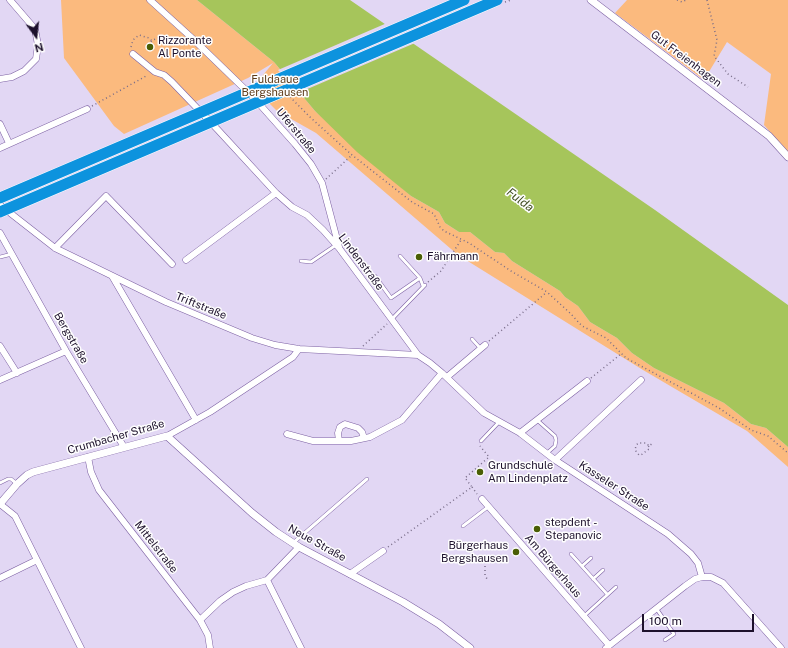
<!DOCTYPE html>
<html>
<head>
<meta charset="utf-8">
<style>
	body { margin:0 }
	#map { position:relative; width:788px; height:648px; overflow:hidden; background:#e2d7f4; font-family:"Public Sans",sans-serif }
	canvas { display:block }
	.north { position:absolute; left:16px; top:16px; width:40px; height:40px; -webkit-text-stroke:3px #fefefe; paint-order:stroke; rotate:165deg; font-size:11px; font-weight:700; line-height:16px; text-align:center; color:#1d112c }
	.north::after { content:''; display:block; margin:auto; width:14px; height:18px; background:#1d112c; clip-path:polygon(50% 0,100% 100%,50% 72%,0 100%) }
	.scale { position:absolute; left:642px; top:614px; width:112px; height:18px; box-sizing:border-box; border:2px solid #1d112c; border-top:0; padding-left:5px; font-size:12px; line-height:14px; white-space:nowrap; color:#1d112c; -webkit-text-stroke:3px #fefefe; paint-order:stroke }
</style>
</head>
<body>
<div id="map">
<canvas width="788" height="648"></canvas>
<div class="north">N</div>
<div class="scale">100 m</div>
</div>
<script>
const ctx = document.querySelector('canvas').getContext('2d');
ctx.lineJoin = 'round';
function fill(path, color) {
  ctx.fillStyle = color;
  ctx.fill(path, 'evenodd');
}
function shape(rows) {
  const path = new Path2D();
  for (const r of rows) {
    path.moveTo(r[0], r[1]);
    for (let i = 2; i < r.length; i += 2) path.lineTo(r[i], r[i + 1]);
  }
  return path;
}
function strokePath(path, color, width, dash) {
  ctx.strokeStyle = color;
  ctx.lineWidth = width;
  ctx.lineCap = dash ? 'butt' : 'round';
  ctx.setLineDash(dash || []);
  ctx.stroke(path);
}
function label(font, color, halo, rows, align = 'center') {
  ctx.font = font + ' "Public Sans",sans-serif';
  ctx.lineWidth = 3;
  ctx.setLineDash([]);
  ctx.textBaseline = 'middle';
  ctx.strokeStyle = halo;
  ctx.fillStyle = color;
  for (const [text, x, y, turn = 0] of rows) {
    ctx.save();
    ctx.translate(x, y);
    ctx.rotate((+turn || 0) * Math.PI / 180);
    ctx.textAlign = isNaN(turn) ? turn : align;
    if (halo) ctx.strokeText(text, 0, 0);
    ctx.fillText(text, 0, 0);
    ctx.restore();
  }
}
const green = shape([
	[61,0,197,0,274,62,315,111,411,196,439,212,445,223,459,232,470,232,495,252,504,253,512,261,560,291,565,297,578,306,590,322,617,338,632,353,654,368,724,403,751,424,766,428,788,447,788,467,747,431,643,370,458,255,316,133,277,111,253,87,273,63,248,78,124,134,114,126,64,58],
	[627,0,788,0,788,152,764,125,771,74,727,42,704,80,615,13]
]);
const water = shape([
	[197,0,350,0,655,210,788,305,788,447,766,428,751,424,724,403,654,368,632,353,617,338,590,322,578,306,565,297,560,291,512,261,504,253,495,252,470,232,459,232,445,223,439,212,411,196,357,152,315,111,274,62]
]);
const pier = shape([
	[387,23,415,43,298,93,278,70]
]);
const path = shape([
	[677,0,682,2,686,0],
	[707,0,717,40,714,56,728,74,748,87],
	[505,2,511,0],
	[151,42,153,40,158,38,184,40],
	[131,47,133,40,139,35,149,38,152,41],
	[290,97,311,118,352,155,412,202,434,214,440,227,444,231,469,243,511,271,547,292,570,313,582,326,606,338,626,358,719,408,751,430,768,436,788,453],
	[92,106,148,75],
	[326,179,352,155],
	[428,282,441,271,461,240],
	[489,341,547,292],
	[363,346,387,324],
	[591,378,621,354],
	[649,446,648,447,649,449,641,455,639,455,635,450,636,446,638,443,646,443,649,446,653,443],
	[472,487,477,494],
	[388,547,472,487,465,478,489,457,480,446],
	[485,566,485,575,488,581]
]);
const service = shape([
	[400,256,420,278,423,286],
	[0,257,12,254],
	[301,261,311,262,336,245],
	[375,276,391,298,420,278],
	[392,319,425,285],
	[472,339,481,349],
	[537,420,555,436,556,440,555,446,546,454],
	[481,441,500,421],
	[0,483,8,479,11,479,17,484],
	[463,526,488,507],
	[293,543,367,479],
	[571,554,607,594],
	[582,566,591,558],
	[593,579,603,570],
	[656,608,674,634,665,640],
	[584,616,616,587]
]);
const minor = shape([
	[150,0,192,38,254,98,295,144,311,164,322,183,339,247],
	[133,54,155,72,164,75,172,82,218,130,276,193,292,207,307,215,323,230,339,248,418,355,430,363,442,373,484,413,520,433,555,460,668,534,691,554,698,563,702,577],
	[0,79,12,77,24,71,36,59,38,45,35,29,10,0],
	[0,124,9,143],
	[0,148,87,109],
	[0,205,55,248,166,302,252,338,275,345,299,349,418,355],
	[0,233,66,351,124,447],
	[55,248,106,196,172,264],
	[186,260,276,193],
	[112,276,196,420],
	[0,346,17,373],
	[447,377,485,345],
	[0,380,66,351],
	[520,433,587,381],
	[287,434,313,441,351,441,370,437,402,420,442,373],
	[167,436,210,412,293,357,299,349],
	[339,441,338,433,340,427,345,424,358,428,362,432,364,438],
	[88,457,91,472,99,490,200,620,208,635,210,648],
	[555,460,641,380],
	[482,499,609,645],
	[0,504,15,516,81,648],
	[350,574,383,551],
	[0,578,37,560],
	[267,580,301,648],
	[200,620,220,601,233,592,246,586,267,580,299,547],
	[606,648,685,586,695,579,702,577,711,577,723,583,781,648]
]);
const tertiary = shape([
	[591,0,769,136,788,157],
	[0,504,17,484,27,475,33,472,167,436,252,513,276,532,299,547,403,602,439,624,470,648]
]);
const motorwayBridge = shape([
	[0,198,464,0],
	[0,212,497,0]
]);
const markers = [
	[150,47,4,"#4a5e05"],
	[419,257,4,"#4a5e05"],
	[480,472,4,"#4a5e05"],
	[537,529,4,"#4a5e05"],
	[516,552,4,"#4a5e05"]
];
const poiNames = [
	["Rizzorante",158,41],
	["Al Ponte",158,54],
	["Fährmann",427,257],
	["Grundschule",488,466],
	["Am Lindenplatz",488,479],
	["stepdent -",545,523],
	["Stepanovic",545,536],
	["Bürgerhaus",508,546,"right"],
	["Bergshausen",508,559,"right"]
];
const streetNames = [
	["Gut Freienhagen",686,59,37],
	["Uferstraße",296,131,50],
	["Lindenstraße",361,262,53],
	["Triftstraße",201,306,22],
	["Bergstraße",71,338,60],
	["Crumbacher Straße",116,437,-16],
	["Kasseler Straße",614,486,33],
	["Neue Straße",317,543,29],
	["Mittelstraße",156,547,52],
	["Am Bürgerhaus",553,566,49]
];
const parkNames = [
	["Fuldaaue",275,80],
	["Bergshausen",275,93]
];
const waterNames = [
	["Fulda",520,200,37]
];
fill(green, '#fbba7e');
fill(water, '#a6c55b');
fill(pier, '#e2d7f4');
strokePath(service, '#7d61a3', 4);
strokePath(minor, '#7d61a3', 7);
strokePath(tertiary, '#7d61a3', 8);
strokePath(path, '#796d89', 1.5, [1, 3]);
strokePath(service, '#fff', 3);
strokePath(minor, '#fff', 6);
strokePath(tertiary, '#fff', 7);
strokePath(motorwayBridge, '#fff', 12, []);
strokePath(motorwayBridge, '#0d93de', 11);
for (const [x, y, r, color] of markers) {
  const dot = new Path2D();
  dot.arc(x, y, r, 0, 2 * Math.PI);
  ctx.fillStyle = color;
  ctx.fill(dot);
  strokePath(dot, '#fefefe', 1.5);
}
label('11px', '#1d112c', '#fefefe', poiNames, 'left');
label('11px', '#1d112c', '#fefefe', streetNames);
label('11px', '#5e3c1b', '#fefefe', parkNames);
label('italic 12px', '#3f4c20', '#fefefe', waterNames);
</script>
</body>
</html>
